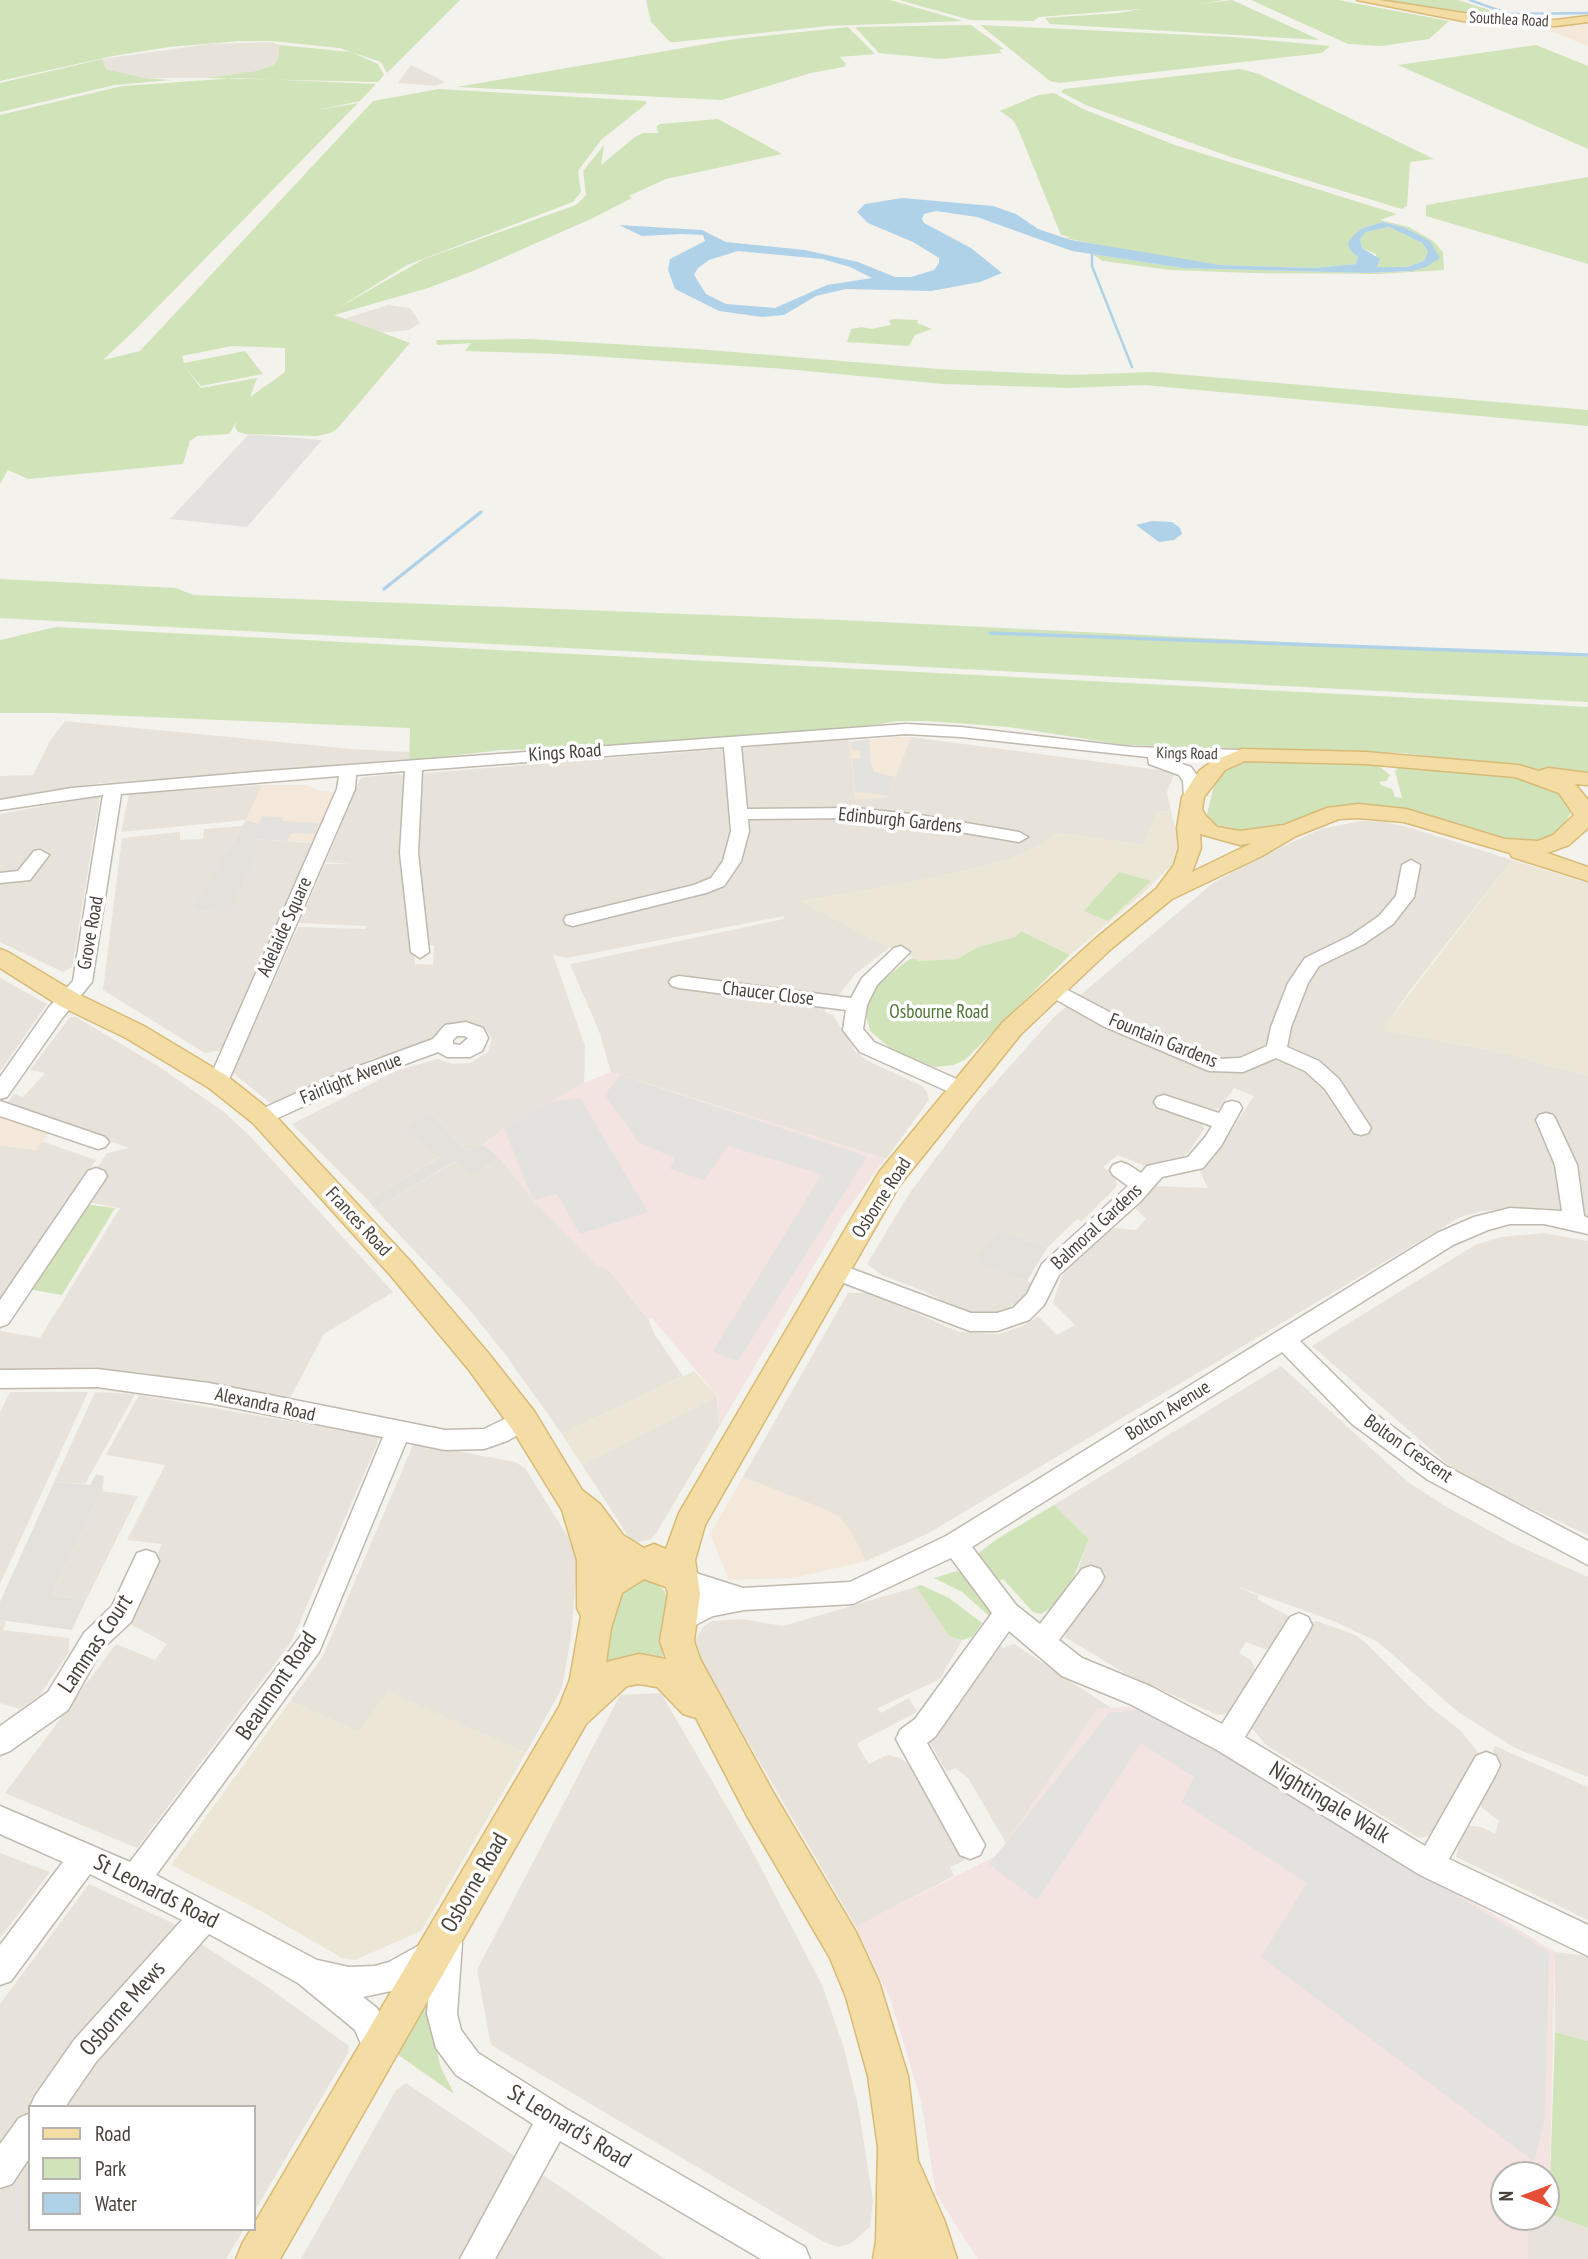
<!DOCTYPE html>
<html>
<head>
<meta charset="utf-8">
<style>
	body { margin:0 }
	#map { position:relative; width:1588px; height:2259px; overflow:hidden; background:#f4f2ec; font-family:"PT Sans Narrow",sans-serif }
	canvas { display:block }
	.legend { position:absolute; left:28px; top:2105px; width:228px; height:126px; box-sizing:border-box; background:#fff; border:2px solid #b6b3b0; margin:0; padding:9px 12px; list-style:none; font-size:21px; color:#48423a }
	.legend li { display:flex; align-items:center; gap:14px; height:35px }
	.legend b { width:35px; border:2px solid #b6b3b0 }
	.north { position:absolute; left:1490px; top:2161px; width:70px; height:70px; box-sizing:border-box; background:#fff; border:2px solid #b6b3b0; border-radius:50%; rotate:270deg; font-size:19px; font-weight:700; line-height:28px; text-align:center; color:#48423a }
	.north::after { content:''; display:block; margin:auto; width:24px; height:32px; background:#e34e34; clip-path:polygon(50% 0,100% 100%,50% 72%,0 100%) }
</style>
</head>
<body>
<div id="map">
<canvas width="1588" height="2259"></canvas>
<ul class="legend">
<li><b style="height:9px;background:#f4dda5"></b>Road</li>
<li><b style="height:19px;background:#d1e3b9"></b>Park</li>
<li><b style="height:19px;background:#b0d2e9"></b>Water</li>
</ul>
<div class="north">N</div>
</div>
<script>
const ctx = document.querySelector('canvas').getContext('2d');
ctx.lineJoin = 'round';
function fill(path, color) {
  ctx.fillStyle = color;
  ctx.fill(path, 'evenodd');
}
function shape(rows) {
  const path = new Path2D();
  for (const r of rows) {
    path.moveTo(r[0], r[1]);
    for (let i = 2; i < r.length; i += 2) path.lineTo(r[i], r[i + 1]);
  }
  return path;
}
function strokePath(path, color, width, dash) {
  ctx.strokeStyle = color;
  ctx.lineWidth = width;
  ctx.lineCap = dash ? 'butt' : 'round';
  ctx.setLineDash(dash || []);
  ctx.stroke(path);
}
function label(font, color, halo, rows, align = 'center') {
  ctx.font = font + ' "PT Sans Narrow",sans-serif';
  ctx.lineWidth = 7;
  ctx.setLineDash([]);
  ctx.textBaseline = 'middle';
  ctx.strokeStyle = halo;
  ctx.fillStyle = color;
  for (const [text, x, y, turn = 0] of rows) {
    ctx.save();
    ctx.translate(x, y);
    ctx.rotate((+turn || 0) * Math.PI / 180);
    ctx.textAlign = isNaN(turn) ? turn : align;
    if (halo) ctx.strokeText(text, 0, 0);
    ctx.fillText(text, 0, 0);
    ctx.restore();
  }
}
const residential = shape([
	[272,42,279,45,279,57,274,65,256,71,205,78,144,78,106,69,102,59,210,44],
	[411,65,445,82,436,86,398,83],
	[388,305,410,308,420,323,409,330,368,334,340,320],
	[65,721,352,749,409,752,409,761,92,784,0,800,0,776,33,775,50,741],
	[911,737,1175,772,1167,792,1171,811,1158,812,1144,845,1058,833,1042,844,1010,859,986,866,918,881,801,901,889,948,855,974,839,995,828,997,825,1012,833,1015,856,1052,868,1061,922,1086,927,1092,929,1100,886,1159,611,1072,599,1031,570,964,784,919,784,916,567,958,553,955,585,1046,584,1083,504,1128,483,1145,467,1151,432,1114,441,1156,368,1200,292,1124,398,1070,438,1059,453,1064,470,1063,488,1052,492,1039,488,1032,472,1024,450,1025,425,1044,371,1059,275,1107,233,1073,298,927,366,929,366,926,299,923,325,864,350,864,326,862,360,779,364,777,398,774,406,776,415,964,433,965,434,945,425,945,423,942,417,778,425,773,848,739,852,750,888,795],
	[262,785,246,820,121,832,129,794],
	[93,797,100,797,74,956,72,967,63,972,0,942,0,814],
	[1361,821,1386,822,1411,828,1512,860,1411,989,1383,1030,1505,1053,1588,1076,1588,1216,1545,1208,1519,1208,1482,1211,1460,1217,927,1534,866,1561,851,1532,840,1518,826,1510,743,1477,848,1293,870,1293,959,1332,999,1334,1023,1326,1038,1316,1057,1335,1075,1325,1053,1303,1062,1276,1073,1262,1108,1230,1116,1228,1136,1230,1146,1219,1136,1209,1138,1201,1154,1186,1208,1188,1199,1170,1213,1159,1254,1096,1234,1088,1220,1108,1215,1109,1165,1097,1163,1112,1175,1113,1202,1124,1204,1129,1189,1152,1184,1156,1145,1166,1118,1155,1103,1167,1115,1176,1117,1186,1082,1221,1077,1219,1047,1248,998,1229,976,1261,1032,1283,1028,1294,1005,1311,992,1315,963,1311,923,1291,882,1275,867,1264,909,1194,977,1103,1053,1018,1213,883,1264,855,1321,829],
	[242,826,226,854,256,854,256,839,314,843,222,1050,205,1053,103,990,122,838,180,832,180,840,200,839,203,838,204,829],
	[0,978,47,1004,0,1071],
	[70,1017,76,1017,155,1064,224,1112,251,1137,393,1292,324,1334,290,1398,144,1373,112,1370,0,1370,0,1331,40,1338,120,1208,76,1200,107,1153,129,1148,6,1104,14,1094,23,1097,45,1073,30,1070],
	[41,1141,96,1160,0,1305,0,1145,35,1150],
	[500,1158,533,1200,600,1265,609,1270,648,1319,655,1335,683,1376,562,1434,502,1350,462,1301,375,1209,456,1161,471,1175],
	[1544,1233,1588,1241,1588,1535,1492,1490,1452,1468,1312,1346,1475,1245,1501,1237],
	[1281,1366,1408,1482,1445,1506,1512,1543,1588,1577,1588,1777,1515,1748,1458,1712,1378,1642,1336,1622,1233,1585,1259,1596,1257,1599,1292,1618,1273,1647,1265,1649,1246,1642,1239,1653,1251,1660,1258,1675,1232,1713,1218,1715,1126,1674,1065,1637,1072,1617,1097,1579,1077,1572,1089,1539,1054,1505],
	[10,1392,88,1392,0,1584,0,1413],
	[95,1392,135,1394,85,1484,54,1482],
	[139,1395,380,1437,291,1642,137,1848,5,1793,116,1644,155,1660,167,1644,126,1622,162,1544,127,1540,165,1465,106,1455],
	[717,1396,719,1427,657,1532,650,1540,637,1542,630,1539,582,1465],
	[414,1443,515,1462,525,1468,578,1553,571,1637,562,1688,526,1753,388,1692,359,1732,290,1701,322,1658],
	[102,1491,138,1496,86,1600,51,1595],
	[916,1587,949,1636,962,1640,940,1679,878,1708,881,1713,909,1698,917,1712,858,1743,858,1746,869,1764,887,1755,900,1758,908,1764,965,1860,950,1867,954,1876,856,1927,694,1649,695,1641,704,1626,712,1621,743,1619,783,1626],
	[0,1620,6,1621,3,1630,69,1638,69,1652,40,1695,20,1709,0,1703],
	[1317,1621,1355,1635,1365,1642,1428,1705,1461,1731,1479,1754,1429,1836,1419,1838,1266,1745,1250,1726,1311,1622],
	[995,1641,1003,1648,1014,1644,1111,1708,1098,1709,1006,1843,968,1778,955,1768,947,1772,930,1743,976,1678,980,1661,986,1664,997,1649,992,1645],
	[661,1693,749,1845,822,1985,844,2048,859,2111,873,2201,870,2227,850,2244,838,2247,824,2242,491,2045,477,1970,620,1695],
	[1495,1746,1588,1787,1588,1920,1456,1857,1463,1825,1481,1827,1495,1834,1499,1821,1479,1805,1478,1795],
	[0,1853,50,1872,0,1938],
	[89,1884,185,1929,37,2107,30,2107,30,2117,0,2159,0,2004],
	[198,1942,266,1986,349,2046,348,2053,254,2212,254,2107,62,2107,92,2067],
	[1555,1952,1588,1956,1588,2041,1555,2032],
	[406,2083,583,2202,665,2259,301,2259,396,2090],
	[30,2151,30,2229,244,2229,226,2259,0,2259,0,2191],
	[1546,2213,1588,2228,1588,2259,1528,2259,1528,2217,1546,2217]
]);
const commercial = shape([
	[1588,22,1588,46,1545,29],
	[896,737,911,737,887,798,855,799,849,742],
	[262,785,305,785,321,791,335,792,313,842,256,839,256,823,246,820],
	[10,1114,53,1130,35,1150,0,1145,0,1118],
	[743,1477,826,1510,840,1518,851,1532,866,1561,794,1578,729,1580,710,1534]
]);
const industrial = shape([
	[246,820,256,823,257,826,256,854,229,912,193,909],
	[431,1113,467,1151,483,1145,500,1158,471,1175,455,1161,375,1209,368,1200,440,1157,405,1130],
	[998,1229,1047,1248,1027,1281,975,1261],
	[96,1474,104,1476,102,1491,51,1595,86,1600,72,1630,0,1620,0,1602,54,1482,90,1485]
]);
const education = shape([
	[1171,811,1181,852,1178,859,1139,897,1070,955,1021,931,1015,937,978,947,957,959,919,961,895,948,889,948,800,901,918,881,986,866,1010,859,1042,844,1058,833,1144,845,1158,812],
	[1512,860,1588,883,1588,1076,1505,1053,1382,1030],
	[694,1371,717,1396,582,1465,562,1434],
	[388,1691,526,1753,421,1931,355,1960,342,1958,259,1910,171,1865,290,1701,359,1732]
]);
const medical = shape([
	[611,1072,885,1159,844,1214,719,1427,718,1397,680,1351,652,1318,648,1319,609,1270,597,1266,533,1200,500,1158,484,1145,504,1128,584,1083],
	[1137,1706,1211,1741,1555,1952,1549,2214,1546,2213,1546,2175,1504,2175,1504,2217,1528,2217,1528,2259,978,2259,936,2194,921,2101,891,2001,856,1927,998,1855,1098,1709]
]);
const green = shape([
	[0,0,460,0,387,73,381,62,339,48,272,41,241,41,169,47,113,56,0,81],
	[646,0,890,0,963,21,828,26,675,42,670,42,651,22],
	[899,0,1223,0,1200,4,1232,0,1320,40,1050,24,1045,18,1119,13,1141,9,1039,17,1033,21,970,20],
	[1251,0,1338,0,1449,21,1429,39,1381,46,1348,44],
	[1373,0,1458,0,1502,14,1449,11],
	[971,25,1004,49,999,50,1002,53,941,59,879,53,855,27],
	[980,25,1233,37,1330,46,1322,53,1059,83,1050,81],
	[848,27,875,54,840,57,846,64,844,67,811,73,722,100,457,87,735,39],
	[279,45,351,52,378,64,384,75,378,82,205,78,256,71,274,65,279,57],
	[1536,45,1588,66,1588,149,1398,65],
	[102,59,106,69,144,78,171,80,115,85,0,112,0,83],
	[1240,69,1259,74,1434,159,1410,162,1407,206,1402,209,1234,158,1088,106,1061,92,1064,89],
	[237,78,376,84,360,101,317,110,358,103,136,329,103,360,140,351,373,101,439,89,646,101,646,104,601,140,578,171,581,192,573,202,407,265,338,308,424,259,576,205,586,195,583,171,604,145,601,165,635,137,643,133,658,133,657,126,660,124,718,119,782,154,666,179,629,196,632,198,593,218,473,271,428,288,334,315,410,343,337,429,331,433,317,436,246,434,238,432,235,427,237,421,229,434,197,436,190,441,183,464,28,479,8,470,0,484,0,115,122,86],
	[232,346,285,348,285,372,250,397,257,378,201,388,183,364,201,386,263,374,245,351,184,363,182,356],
	[1054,93,1083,109,1175,145,1397,214,1380,220,1409,227,1433,241,1443,252,1444,270,1379,274,1251,273,1170,270,1103,261,1092,254,1182,268,1366,273,1413,271,1439,258,1430,241,1406,228,1383,222,1360,229,1357,264,1313,268,1220,265,1134,252,1065,238,1071,237,1061,235,1019,131,1013,120,1000,111,1038,95],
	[1588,177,1588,264,1426,216,1426,205],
	[1389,227,1422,243,1428,251,1424,261,1407,267,1377,267,1376,254,1362,248,1360,239,1366,232],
	[894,319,918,320,917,323,932,329,915,335,909,346,847,342,851,329,862,327,871,329,891,325,889,320],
	[530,339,697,349,938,369,1071,375,1153,372,1588,410,1588,426,1144,385,1070,388,943,384,786,369,560,354,465,351,471,343,437,345,436,340],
	[0,579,176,588,193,595,841,620,1588,657,1588,702,0,618],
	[56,627,1588,707,1588,775,1403,753,1125,745,1009,727,928,721,898,721,860,727,552,749,501,750,409,761,410,728,57,713,0,713,0,640],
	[1249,761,1376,764,1390,775,1386,781,1379,782,1381,785,1392,789,1395,797,1402,798,1395,771,1400,766,1536,779,1550,783,1573,808,1558,837,1527,846,1426,817,1329,809,1311,813,1260,833,1215,830,1206,818,1216,778,1233,763],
	[1119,872,1151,881,1108,921,1084,911],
	[1021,931,1070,955,966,1059,954,1065,935,1067,895,1052,870,1031,864,1006,871,989,907,961,913,958,919,961,957,959,978,947,1015,937],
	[77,1203,115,1208,62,1295,22,1288],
	[1054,1505,1089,1539,1068,1591,1057,1604,1041,1614,1033,1612,1003,1579,997,1582,976,1555,997,1539],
	[957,1571,970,1578,991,1612,988,1615,962,1592,934,1578],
	[638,1579,654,1582,663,1589,668,1599,662,1659,607,1666,603,1658,609,1602],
	[921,1585,949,1598,982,1623,972,1637,962,1640,949,1636,916,1587],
	[427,2001,431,2002,433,2036,441,2068,454,2094,397,2054],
	[1555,2032,1588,2041,1588,2228,1549,2214]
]);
const parking = shape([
	[249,434,322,440,247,527,170,519],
	[869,739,871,764,874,772,895,777,888,795,855,792,852,759,860,759,860,750,852,750,849,742],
	[263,816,283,818,282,821,319,823,315,834,291,833,287,841,256,839,257,826],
	[620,1075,867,1157,738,1361,713,1351,822,1174,728,1146,704,1180,670,1169,675,1158,639,1143,621,1116,604,1096],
	[580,1098,648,1212,580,1234,557,1194,533,1200,504,1128,548,1103],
	[1152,1709,1549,1952,1545,2119,1534,2161,1261,1957,1307,1883,1182,1802,1194,1777,1141,1743,1037,1900,989,1864,1109,1713]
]);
const water = shape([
	[902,198,993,206,1016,214,1038,229,1071,240,1220,265,1313,268,1356,264,1358,257,1350,250,1348,242,1360,229,1383,222,1406,228,1430,241,1440,258,1426,267,1413,271,1366,273,1182,268,1072,251,977,217,936,211,924,214,922,219,924,223,971,248,1002,273,980,282,931,291,846,289,816,296,784,315,762,317,719,311,675,289,668,270,670,259,705,241,703,235,682,234,642,236,619,225,702,230,726,242,805,250,858,262,895,277,911,277,934,270,939,263,939,258,913,242,868,223,857,212,865,204],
	[1389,227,1422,243,1428,251,1424,261,1407,267,1377,267,1380,259,1362,248,1360,239,1366,232],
	[738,251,822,259,850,267,872,278,827,285,775,308,726,304,706,294,694,275,698,268,709,260],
	[1152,521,1172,522,1180,528,1182,534,1174,540,1159,542,1136,525]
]);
const streamFar1 = shape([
	[1470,0,1509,14,1588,13],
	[1092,254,1092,266,1132,367]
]);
const stream = shape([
	[384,589,481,512],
	[990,633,1588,655]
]);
const minor = shape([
	[906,724,961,727,1131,747,1242,750,1250,755,1242,760,1165,758,1191,767,1201,781,1202,797,1193,802,1184,797,1183,781,1179,775,1149,764,1148,757,961,737,906,734,741,746,747,809,856,808,919,815,1019,832,1028,837,1019,842,919,825,856,818,748,819,749,831,741,861,724,886,706,893,573,926,566,924,564,920,566,916,694,885,711,878,723,861,731,831,724,747,422,770,418,853,429,952,420,958,411,952,400,853,405,771,356,775,355,789,228,1082,225,1087,218,1089,211,1087,208,1082,337,789,339,776,121,794,92,982,63,1017,7,1097,0,1099,0,1077,49,1007,73,981,103,795,0,810,0,800,72,788,255,772,906,724],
	[40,850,49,855,30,880,0,883,0,873,18,871,34,851,40,850],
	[1411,860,1420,865,1414,897,1393,924,1364,944,1319,966,1308,983,1291,1027,1287,1047,1319,1061,1339,1079,1371,1128,1368,1133,1361,1135,1354,1133,1325,1089,1305,1071,1276,1058,1243,1072,1209,1071,1103,1026,1046,994,1043,990,1046,986,1060,986,1117,1016,1218,1059,1240,1058,1267,1046,1271,1027,1288,983,1305,958,1350,936,1379,916,1396,896,1402,865,1411,860],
	[901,946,910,952,877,985,867,1005,863,1029,874,1042,970,1085,973,1090,970,1095,956,1095,860,1052,843,1030,846,1010,679,988,672,986,669,982,672,978,679,976,851,998,862,978,894,948,901,946],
	[466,1022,483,1028,488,1038,482,1051,470,1057,447,1057,438,1052,357,1082,269,1122,262,1124,255,1122,252,1117,255,1112,343,1072,433,1039,445,1025,466,1022],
	[457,1036,464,1036,468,1038,460,1045,453,1044,453,1040,457,1036],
	[1164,1095,1219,1113,1225,1103,1232,1101,1239,1103,1242,1108,1221,1146,1203,1168,1162,1177,1141,1201,1059,1275,1044,1305,1029,1320,997,1331,970,1331,828,1277,825,1271,828,1265,836,1263,971,1313,997,1313,1013,1308,1027,1294,1042,1264,1128,1186,1113,1175,1110,1170,1113,1165,1121,1162,1129,1165,1141,1173,1147,1166,1188,1157,1206,1136,1212,1126,1157,1107,1154,1102,1157,1097,1164,1095],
	[0,1101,105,1137,109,1142,105,1147,98,1149,0,1116,0,1101],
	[1546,1113,1553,1115,1556,1120,1577,1165,1584,1216,1588,1218,1588,1234,1544,1224,1510,1224,1488,1230,1453,1245,1300,1341,1370,1410,1446,1466,1588,1541,1588,1565,1428,1480,1352,1424,1282,1352,972,1547,1016,1605,1040,1624,1082,1569,1091,1566,1100,1569,1104,1577,1100,1585,1059,1640,1082,1658,1150,1686,1222,1724,1290,1617,1299,1613,1308,1617,1312,1625,1308,1633,1245,1737,1425,1846,1476,1756,1486,1752,1496,1756,1500,1765,1496,1774,1449,1859,1588,1925,1588,1956,1420,1875,1217,1750,1130,1704,1062,1676,1009,1631,935,1737,927,1743,985,1845,980,1855,970,1859,960,1855,896,1739,900,1730,915,1719,992,1613,951,1558,853,1604,744,1610,713,1616,680,1633,671,1629,667,1621,671,1613,700,1596,671,1587,667,1579,671,1571,680,1568,743,1588,850,1582,946,1536,1437,1233,1474,1217,1510,1208,1562,1211,1555,1165,1536,1120,1539,1115,1546,1113],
	[96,1168,104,1171,107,1176,104,1181,8,1324,0,1327,0,1300,88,1171,96,1168],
	[97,1369,209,1383,445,1430,484,1429,523,1410,532,1413,535,1420,532,1427,507,1441,484,1449,445,1450,406,1442,319,1652,156,1875,317,1960,349,1967,375,1966,389,1962,425,1942,432,1945,436,1932,447,1928,458,1932,462,1943,457,2014,461,2030,478,2053,565,2108,805,2247,810,2259,761,2259,560,2141,495,2259,460,2259,533,2124,456,2075,436,2048,427,2014,430,1971,396,1990,363,1997,377,2008,386,2023,395,2049,390,2060,379,2065,368,2060,355,2030,298,1983,209,1934,96,2062,65,2107,30,2107,35,2096,74,2040,182,1920,90,1874,11,1981,0,1985,0,1945,63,1862,0,1834,0,1806,130,1862,300,1637,383,1437,209,1403,97,1387,0,1388,0,1370,97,1369],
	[146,1550,155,1553,159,1561,131,1622,102,1649,68,1710,10,1751,0,1755,0,1726,48,1692,84,1633,112,1606,137,1553,146,1550],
	[30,2113,30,2157,12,2184,0,2188,0,2144,19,2118,30,2113]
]);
const major = shape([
	[1357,0,1379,0,1509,20,1556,20,1588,16,1588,22,1556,26,1509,26,1463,21,1357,0],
	[1242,749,1365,752,1518,765,1539,771,1548,768,1588,773,1588,785,1575,784,1588,800,1588,828,1569,845,1547,853,1588,867,1588,881,1512,857,1510,853,1404,822,1358,818,1339,819,1296,836,1262,856,1172,899,1111,949,1021,1034,899,1186,705,1525,695,1560,700,1594,694,1641,700,1659,773,1792,856,1932,879,1982,908,2076,918,2161,945,2222,957,2259,873,2259,876,2241,878,2147,868,2076,846,1997,830,1958,747,1816,696,1718,683,1714,657,1687,639,1684,627,1686,586,1724,280,2259,236,2259,242,2244,251,2229,254,2229,254,2224,559,1707,570,1679,581,1616,577,1608,577,1560,562,1510,512,1429,469,1370,391,1276,253,1123,209,1088,126,1038,60,1006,0,968,0,949,8,952,78,994,144,1026,227,1076,271,1111,411,1262,489,1354,534,1411,582,1490,600,1504,623,1535,644,1548,654,1544,666,1549,679,1513,879,1172,1003,1022,1095,939,1156,889,1174,865,1179,848,1177,828,1182,797,1199,771,1211,762,1242,749],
	[1245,761,1365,764,1515,777,1559,793,1574,815,1553,835,1538,841,1505,839,1406,809,1358,804,1327,808,1284,825,1240,831,1217,827,1205,815,1202,809,1204,797,1225,770,1245,761],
	[1200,834,1240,845,1252,843,1192,872,1201,848,1200,834],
	[644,1579,666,1587,668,1594,660,1641,666,1659,639,1654,606,1662,611,1628,622,1593,644,1579]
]);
const farStreetnames = [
	["Southlea Road",1509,20,3],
	["Kings Road",1187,754,1]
];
const streetNames = [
	["Kings Road",565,753,-4],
	["Edinburgh Gardens",900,821,6],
	["Adelaide Square",285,927,-66],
	["Grove Road",91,933,-80],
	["Chaucer Close",768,994,7],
	["Fountain Gardens",1163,1041,22],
	["Fairlight Avenue",351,1079,-22],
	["Osborne Road",882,1198,-57],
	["Frances Road",358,1222,47],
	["Balmoral Gardens",1097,1227,-43],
	["Alexandra Road",265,1405,12],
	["Bolton Avenue",1168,1411,-32],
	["Bolton Crescent",1408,1449,35]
];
const parkNames = [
	["Osbourne Road",939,1013]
];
const nearStreetnames = [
	["Lammas Court",96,1644,-56],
	["Beaumont Road",277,1686,-56],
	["Nightingale Walk",1329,1803,31],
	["Osborne Road",475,1883,-60],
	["St Leonards Road",156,1892,27],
	["Osborne Mews",123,2009,-49],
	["St Leonard's Road",569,2127,31]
];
fill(residential, '#e7e3da');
fill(commercial, '#f3e8da');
fill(industrial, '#e4e1dd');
fill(education, '#ece6d7');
fill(medical, '#f3e3e1');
fill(green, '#d1e3b9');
fill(parking, '#e3e2df');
fill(water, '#b0d2e9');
strokePath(streamFar1, '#b0d2e9', 2.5);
strokePath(stream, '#b0d2e9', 3.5);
strokePath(minor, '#bfb9af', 3);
strokePath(major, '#d8ba76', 3);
fill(minor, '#fff');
fill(major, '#f4dda5');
label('16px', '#48423a', '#fff', farStreetnames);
label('19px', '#48423a', '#fff', streetNames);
label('19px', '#4c7433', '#fff', parkNames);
label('23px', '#48423a', '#fff', nearStreetnames);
</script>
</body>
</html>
